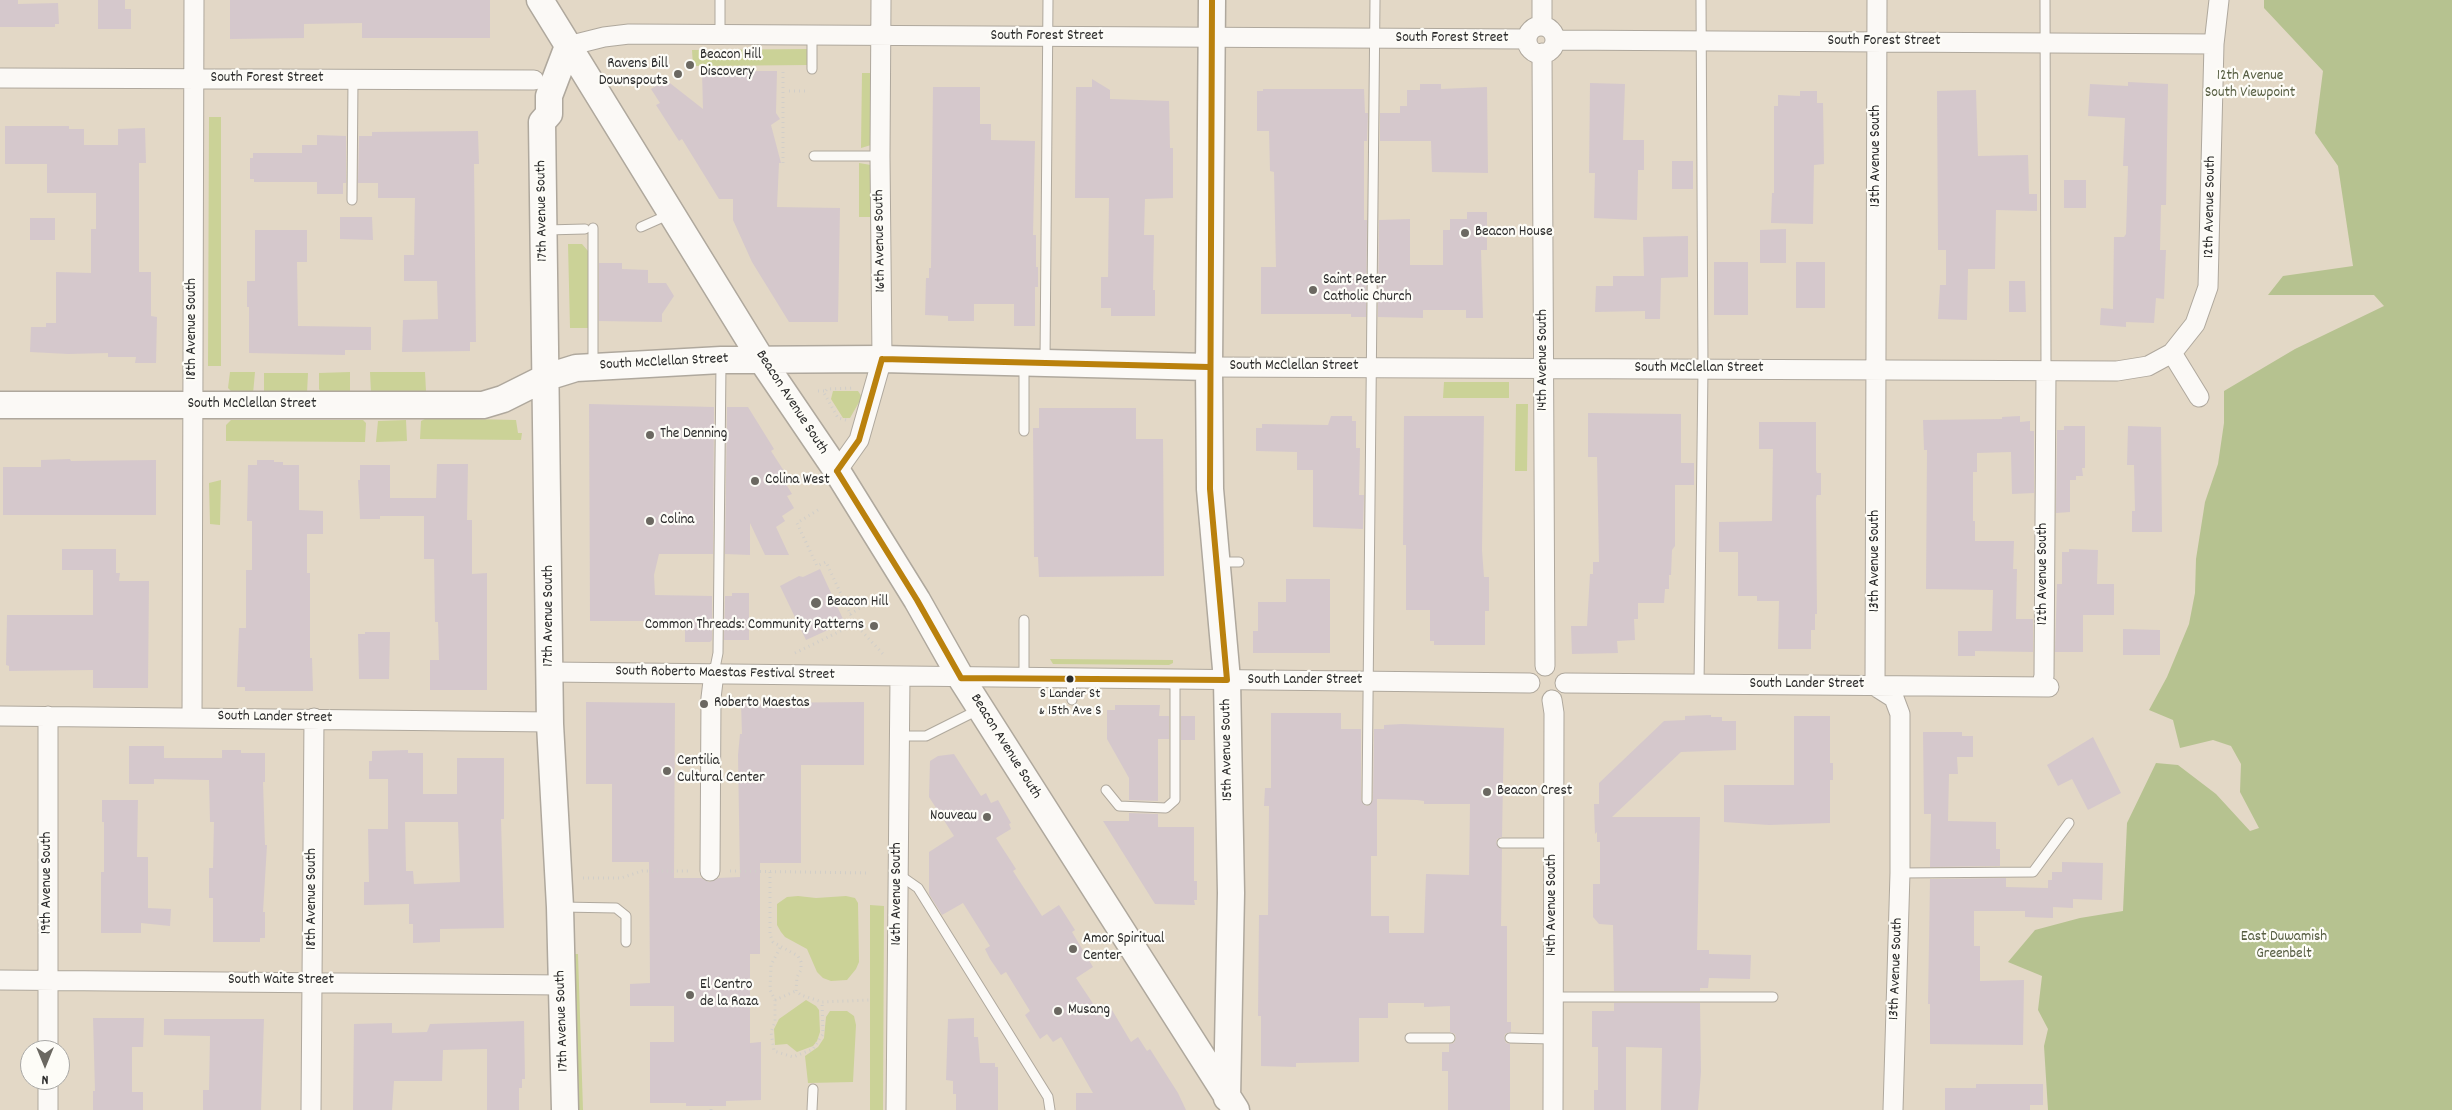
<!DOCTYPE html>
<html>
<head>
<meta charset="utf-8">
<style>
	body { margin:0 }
	#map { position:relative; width:2452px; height:1110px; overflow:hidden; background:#e3d8c6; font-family:Dekko,sans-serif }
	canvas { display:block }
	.north { position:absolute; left:20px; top:1040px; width:50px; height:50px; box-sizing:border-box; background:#fdfcf7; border:1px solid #a9a8a5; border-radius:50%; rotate:180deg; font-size:14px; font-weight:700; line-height:20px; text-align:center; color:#2b2b2b }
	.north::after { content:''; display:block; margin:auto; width:18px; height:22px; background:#6b6861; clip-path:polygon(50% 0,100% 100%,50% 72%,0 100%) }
</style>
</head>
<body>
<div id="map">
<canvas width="2452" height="1110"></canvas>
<div class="north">N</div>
</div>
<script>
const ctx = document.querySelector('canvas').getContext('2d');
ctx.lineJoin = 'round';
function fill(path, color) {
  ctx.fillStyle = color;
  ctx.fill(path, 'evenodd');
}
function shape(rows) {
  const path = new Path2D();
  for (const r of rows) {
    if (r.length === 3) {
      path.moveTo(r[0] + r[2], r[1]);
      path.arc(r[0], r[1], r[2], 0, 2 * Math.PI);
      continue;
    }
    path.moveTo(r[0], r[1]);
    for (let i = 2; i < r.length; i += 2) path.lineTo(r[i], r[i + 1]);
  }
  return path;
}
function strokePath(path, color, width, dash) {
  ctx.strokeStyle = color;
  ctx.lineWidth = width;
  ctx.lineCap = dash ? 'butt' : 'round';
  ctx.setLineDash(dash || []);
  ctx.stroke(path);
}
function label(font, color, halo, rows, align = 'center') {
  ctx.font = font + ' Dekko,sans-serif';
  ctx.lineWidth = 4.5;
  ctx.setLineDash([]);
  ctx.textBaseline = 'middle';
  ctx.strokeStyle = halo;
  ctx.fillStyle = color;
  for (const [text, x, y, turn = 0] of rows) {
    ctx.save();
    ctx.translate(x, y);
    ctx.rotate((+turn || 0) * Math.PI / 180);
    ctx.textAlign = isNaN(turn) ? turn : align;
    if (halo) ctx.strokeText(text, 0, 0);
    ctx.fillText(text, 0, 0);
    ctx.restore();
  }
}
const green = shape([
	[809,49,809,65,693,66,692,50],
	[862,73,872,73,871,145,861,148],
	[209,117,221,117,221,366,208,366],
	[859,163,871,165,872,217,859,217],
	[568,244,582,244,588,251,588,328,570,328],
	[230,372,255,372,253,394,233,393,228,388],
	[350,372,350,393,322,394,319,389,319,373],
	[370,372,425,372,426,391,371,393],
	[264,373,308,373,307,393,266,394,264,392],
	[1444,382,1509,382,1509,398,1443,398],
	[833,391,858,391,862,397,850,418,843,418,831,399],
	[1516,404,1528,404,1527,471,1515,471],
	[427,418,516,420,518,433,522,433,521,440,420,439,421,421],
	[231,420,363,420,366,423,365,442,226,441,226,425],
	[406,420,407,441,376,442,378,421],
	[221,480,220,525,210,524,209,483],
	[1050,659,1173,660,1173,663,1169,665,1053,664],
	[798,896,816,898,846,896,855,898,858,903,859,962,856,969,847,980,831,981,823,978,817,972,807,949,785,937,781,932,777,925,777,904,787,897],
	[870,905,884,906,883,1110,870,1110],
	[574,954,578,954,583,1110,578,1110],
	[806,1000,816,1006,819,1010,820,1032,817,1041,813,1046,797,1052,787,1044,775,1045,774,1029,779,1019],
	[830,1011,847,1011,854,1016,856,1025,853,1082,808,1083,805,1056,818,1047,824,1038,826,1017]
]);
const forest = shape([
	[2264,0,2452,0,2452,1110,2048,1110,2044,1046,2048,1029,2038,1010,2042,976,2008,962,2035,930,2080,918,2123,911,2127,823,2156,763,2178,765,2216,794,2250,831,2259,828,2240,792,2241,764,2231,746,2213,740,2180,748,2173,720,2149,710,2167,677,2189,624,2195,593,2196,559,2205,502,2218,464,2224,423,2224,391,2295,349,2384,306,2374,295,2268,295,2283,276,2353,266,2338,166,2315,133,2323,71,2264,8]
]);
const building = shape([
	[0,0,18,0,18,4,58,3,59,24,55,24,55,27,0,27],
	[98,0,125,0,125,9,131,9,131,29,98,29],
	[230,0,490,0,490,38,362,38,362,23,304,24,304,38,230,39],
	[702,71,777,71,776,113,780,119,771,125,781,163,779,163,777,207,840,208,838,322,789,322,752,262,733,220,733,199,719,199,682,139,679,141,656,105,660,103,651,89,666,80,703,109],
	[1092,79,1110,90,1110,99,1169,101,1170,148,1173,148,1173,198,1145,199,1144,235,1154,235,1153,290,1155,290,1155,316,1111,316,1111,308,1101,308,1101,277,1108,277,1109,198,1075,198,1076,87,1092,87],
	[2128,82,2168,84,2166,205,2161,205,2160,250,2166,250,2164,299,2156,298,2154,323,2126,322,2126,327,2100,325,2101,308,2113,309,2114,237,2124,237,2126,234,2128,166,2123,166,2125,118,2088,116,2090,84,2128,86],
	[1590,83,1625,84,1623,140,1644,140,1644,170,1638,170,1638,173,1637,220,1594,218,1595,173,1589,173],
	[1420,84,1441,84,1441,89,1487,87,1488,173,1432,172,1431,141,1380,141,1380,113,1400,113,1400,106,1407,106,1407,90,1420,90],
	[933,87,980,87,980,124,991,124,991,140,1035,141,1033,235,1036,235,1036,267,1038,267,1038,287,1035,287,1035,326,1014,326,1014,304,974,304,974,321,948,321,948,316,925,315,926,278,929,278,929,268,931,268],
	[1263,89,1364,89,1365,113,1368,113,1367,141,1364,141,1364,220,1367,220,1366,317,1351,317,1351,314,1261,314,1261,267,1276,267,1274,172,1270,171,1269,131,1257,131,1257,91,1263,91],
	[1976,90,1978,156,2028,155,2029,194,2037,194,2037,211,1996,210,1995,269,1968,269,1967,320,1938,319,1940,285,1946,285,1946,250,1938,250,1937,91],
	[1800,91,1817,91,1817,103,1823,103,1824,164,1814,165,1813,224,1771,223,1772,193,1774,193,1774,106,1778,106,1778,95,1800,96],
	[5,126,69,126,69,129,84,129,84,145,118,145,118,129,145,128,146,163,139,163,139,272,151,272,151,316,157,317,156,363,135,363,136,357,108,357,108,353,68,354,30,352,31,327,46,327,46,323,56,323,56,272,91,273,91,229,96,229,96,193,47,193,47,164,5,164],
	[478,131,479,164,474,164,476,342,470,342,470,351,402,352,403,320,438,319,437,281,404,281,404,255,414,255,415,198,378,198,378,183,358,183,359,136,372,136,372,132],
	[317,135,346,136,346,183,343,183,343,194,317,194,317,182,254,182,254,179,250,179,250,158,253,158,253,153,302,153,302,145,317,145],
	[1672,161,1693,161,1693,189,1672,189],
	[2064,180,2086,180,2086,208,2064,208],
	[1467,212,1487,212,1487,250,1481,250,1483,318,1466,318,1466,310,1423,310,1423,318,1378,317,1379,220,1410,219,1410,265,1443,265,1443,230,1450,230,1450,219,1467,219],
	[340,217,372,217,373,240,340,239],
	[30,218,55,218,55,240,30,240],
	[1786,229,1786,263,1760,263,1760,230],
	[255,230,307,230,307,262,297,262,298,326,371,327,371,350,345,350,345,355,249,353,249,307,247,307,247,281,255,281],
	[1688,236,1688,277,1661,278,1660,319,1645,319,1645,311,1595,312,1596,286,1613,286,1613,276,1644,276,1643,237],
	[1714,262,1748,262,1748,315,1714,315],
	[1796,262,1825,262,1825,308,1796,308],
	[599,263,622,263,622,269,648,270,648,283,666,283,674,296,662,314,662,322,599,321],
	[2009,281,2025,281,2026,312,2009,312],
	[589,404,714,407,713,554,659,554,654,575,655,595,712,596,712,640,710,642,685,642,685,621,590,621],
	[727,407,748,407,774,449,771,451,784,471,780,474,792,494,787,496,794,508,782,516,785,521,776,527,789,555,765,555,750,523,750,555,725,554],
	[1039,408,1136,408,1136,439,1163,439,1164,576,1039,577,1038,557,1034,557,1033,428,1039,428],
	[1588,413,1681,414,1681,463,1694,463,1694,485,1675,485,1675,546,1672,550,1671,575,1669,575,1669,589,1665,589,1664,603,1638,603,1638,619,1634,619,1635,640,1617,641,1618,653,1572,654,1571,626,1587,626,1590,574,1593,574,1593,562,1599,562,1597,457,1588,457],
	[1331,416,1352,416,1352,421,1356,421,1356,448,1360,448,1359,495,1364,495,1363,529,1313,527,1313,470,1297,470,1297,452,1256,451,1256,428,1262,428,1262,424,1328,425],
	[1404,416,1484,416,1482,550,1484,577,1489,577,1489,611,1485,611,1485,645,1434,645,1434,641,1430,641,1430,610,1406,610,1406,545,1403,545],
	[2020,416,2020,422,2030,421,2030,431,2034,431,2034,493,2012,494,2011,452,1977,453,1977,472,1973,472,1973,521,1975,521,1975,541,2014,541,2013,569,2017,569,2016,619,2033,619,2033,652,1975,651,1975,656,1958,656,1958,631,1992,631,1993,590,1926,589,1927,450,1924,450,1923,420,2002,419,2002,417],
	[1759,422,1816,422,1816,470,1817,473,1821,473,1821,495,1817,495,1816,498,1817,614,1815,614,1815,630,1811,630,1811,649,1778,649,1779,601,1757,601,1757,596,1738,596,1738,552,1719,552,1719,522,1772,521,1773,449,1759,449],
	[2064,426,2085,426,2085,468,2082,468,2083,476,2076,476,2076,480,2070,480,2070,512,2056,513,2057,430,2064,430],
	[2128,426,2161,427,2162,532,2132,532,2132,511,2135,511,2134,465,2127,465],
	[70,459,71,461,156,460,156,515,3,515,3,467,41,467,41,460],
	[257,460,274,460,274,462,283,462,283,465,299,465,299,510,323,511,323,534,307,534,307,573,310,573,310,658,312,658,313,691,245,691,245,687,237,687,239,628,246,628,246,570,252,570,252,521,247,521,248,465,257,465],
	[437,464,468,464,467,520,472,520,472,574,487,573,487,690,430,690,430,660,439,660,438,622,435,622,434,559,424,559,424,516,380,516,380,519,360,519,358,480,360,480,360,465,390,465,390,498,436,498],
	[62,549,116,549,116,573,120,573,119,581,149,581,148,688,93,688,93,670,9,671,9,666,6,665,7,615,93,615,93,570,62,570],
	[2069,549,2098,550,2097,584,2114,584,2114,615,2083,615,2083,652,2055,652,2057,584,2062,584,2062,552,2069,552],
	[820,569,843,619,827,627,828,630,806,640,780,586,799,576,803,577],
	[1286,579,1330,579,1330,653,1253,653,1253,631,1258,631,1258,602,1286,602],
	[732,593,749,593,749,640,724,640,725,596,732,596],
	[2123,629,2160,630,2160,655,2123,655],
	[365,632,390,632,389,679,359,679,358,634,365,634],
	[586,702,675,703,674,878,701,878,709,882,719,878,740,877,738,755,740,734,742,734,741,703,864,702,864,765,801,765,801,863,760,863,760,954,750,954,750,1043,761,1042,761,1100,726,1101,726,1106,686,1106,686,1103,650,1103,650,1042,674,1042,674,1006,630,1006,630,984,650,983,649,862,612,862,612,784,586,784],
	[1115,705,1160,705,1159,716,1169,716,1169,739,1158,739,1158,801,1129,800,1129,778,1107,739,1107,710,1115,710],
	[1271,713,1341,713,1341,729,1361,729,1361,800,1366,806,1370,805,1373,800,1374,729,1384,729,1384,725,1402,724,1504,728,1502,837,1497,839,1496,843,1502,849,1501,926,1507,926,1507,1022,1511,1022,1511,1032,1505,1034,1504,1038,1506,1043,1510,1044,1510,1110,1448,1110,1448,1071,1442,1071,1442,1052,1449,1052,1449,1044,1454,1043,1456,1038,1455,1034,1450,1032,1450,1006,1424,1007,1424,1003,1388,1003,1388,1018,1359,1018,1359,1062,1296,1063,1296,1067,1261,1066,1261,1016,1258,1016,1259,915,1268,915,1269,806,1264,806,1265,788,1271,788],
	[1377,799,1417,800,1424,801,1424,804,1470,804,1469,875,1426,874,1424,933,1389,933,1389,916,1371,916,1371,856,1377,856],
	[1711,715,1711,717,1722,717,1722,721,1736,721,1736,750,1681,752,1612,817,1700,817,1697,950,1709,950,1709,954,1751,955,1750,979,1709,978,1708,988,1700,988,1700,991,1614,991,1613,925,1599,924,1593,917,1593,884,1600,884,1600,842,1597,842,1597,832,1595,834,1594,804,1599,804,1599,783,1664,721,1685,720,1685,716],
	[1181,716,1195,716,1195,740,1181,740],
	[1794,716,1830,716,1830,763,1833,763,1833,780,1830,780,1830,823,1769,825,1724,822,1724,785,1794,785],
	[1923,732,1962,732,1962,736,1973,736,1973,757,1957,757,1958,774,1949,774,1948,821,1996,822,1996,849,2000,849,2000,866,1930,867,1931,814,1924,814],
	[2093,737,2121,793,2088,810,2072,779,2058,786,2047,765],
	[129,746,164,746,164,758,222,758,222,750,241,750,241,753,265,753,265,782,263,782,265,845,267,845,263,912,265,912,265,938,260,938,260,942,213,942,213,898,209,898,209,868,213,868,214,822,210,822,209,780,154,779,154,784,129,784],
	[408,750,408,753,423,753,423,794,457,794,457,758,504,758,504,819,501,819,504,928,440,929,440,942,413,943,413,924,409,924,409,904,364,905,364,882,369,882,368,829,388,829,388,779,369,779,369,761,372,761,372,751],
	[405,822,458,822,460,882,414,884,413,871,406,871],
	[954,754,981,796,986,793,991,803,998,800,1011,823,1009,824,1011,829,996,838,1016,869,1013,871,1042,916,1059,905,1075,930,1072,932,1093,967,1076,978,1102,1017,1112,1010,1131,1042,1138,1037,1147,1051,1150,1049,1178,1093,1186,1110,1076,1110,1076,1093,1093,1093,1061,1037,1053,1042,1047,1034,1040,1039,1025,1015,1030,1011,1006,972,1001,975,990,959,985,949,990,946,963,903,942,915,929,894,929,852,954,836,929,797,930,761,938,756],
	[102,800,138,800,137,857,148,857,148,908,171,909,170,926,141,923,141,933,101,933,101,872,104,872,104,822,102,822],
	[1129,813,1158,814,1158,827,1194,827,1194,881,1197,881,1197,900,1194,900,1195,905,1155,904,1103,821,1129,821],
	[2062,862,2103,863,2102,900,2073,899,2073,908,2053,907,2053,918,2025,917,2025,911,1974,911,1974,946,1980,946,1980,981,2024,980,2023,1045,1930,1044,1930,1004,1928,1004,1930,879,2006,878,2006,887,2048,888,2048,880,2052,880,2052,872,2062,872],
	[1614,1003,1700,1003,1701,1072,1698,1110,1661,1110,1662,1048,1626,1047,1626,1110,1594,1110,1594,1090,1598,1090,1598,1047,1592,1047,1592,1011,1614,1011],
	[93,1018,144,1018,143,1047,132,1047,132,1092,143,1092,143,1110,93,1110,93,1091,95,1091],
	[974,1018,974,1037,978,1037,980,1063,995,1063,995,1067,998,1067,998,1110,956,1110,956,1094,953,1094,953,1081,946,1080,948,1019],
	[164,1019,264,1019,261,1110,203,1110,203,1090,209,1090,210,1036,164,1035],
	[524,1021,525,1079,522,1079,522,1088,519,1088,519,1110,487,1110,487,1049,443,1050,442,1081,394,1081,392,1110,353,1110,354,1024,392,1023,392,1033,427,1032,430,1024],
	[1976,1084,2043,1084,2043,1105,2030,1105,2030,1110,1945,1110,1945,1088,1976,1088]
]);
const path = shape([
	[789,91,807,91],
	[783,163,783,69],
	[818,391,825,391],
	[846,420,838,418,824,393,827,389,854,388],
	[818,510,797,523,817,566,826,562,855,624,884,655],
	[850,614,878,598],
	[795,653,855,624],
	[730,871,870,873],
	[770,872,770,935,773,942,798,956,801,962,801,970,797,977,796,991,801,995,822,1002,870,1000],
	[583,878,621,878,642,871,691,871],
	[780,948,771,965,770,990,775,1000,775,1022,771,1032,774,1051,793,1057,813,1049,823,1034,822,1002],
	[775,1000,796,991],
	[711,1110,711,1106]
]);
const lane = shape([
	[720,0,720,35],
	[2045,0,2046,370],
	[812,35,812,69],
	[814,156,880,156],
	[352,200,353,80],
	[641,227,668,215],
	[546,230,585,229],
	[1045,361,1048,0],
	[1024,365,1024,431],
	[593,366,593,228],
	[1220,562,1239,562],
	[1024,620,1024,678],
	[714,673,718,653,721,363],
	[1071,679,1072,700],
	[1699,684,1703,369,1701,0],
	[899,736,926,736,978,710],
	[1106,790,1119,806,1166,808,1175,800,1175,680],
	[1367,800,1375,0],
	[1502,843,1553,843],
	[1900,873,2033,872,2069,823],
	[898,874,918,888,1048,1097,1050,1110],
	[562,907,616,908,626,916,626,942],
	[1552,997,1773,997],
	[1410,1038,1450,1038],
	[1510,1038,1552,1039],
	[812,1110,813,1089]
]);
const street = shape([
	[1877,0,1875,686,1894,698,1900,714,1900,873,1893,1110],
	[1542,26,1542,0],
	[1541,40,14],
	[1555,40,2214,44],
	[568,46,604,37,629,34,1527,39],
	[1542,53,1545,666],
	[0,78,534,80],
	[1209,367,2117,371,2148,366,2172,353],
	[2199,397,2172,353,2195,324,2208,287,2214,44,2219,0],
	[837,471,859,440,882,359,880,156,881,0],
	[550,672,1530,683],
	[1565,683,2049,687],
	[2041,687,2044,676,2046,370],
	[1552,700,1554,713,1553,1110],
	[0,716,551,722],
	[192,717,194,0],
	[710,871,711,698,714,673],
	[0,980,562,985],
	[48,1050,48,716],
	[48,1080,48,1110],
	[311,1110,314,718],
	[896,1110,900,677]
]);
const secondary = shape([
	[540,0,761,359,837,471,917,600,961,678,1236,1110],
	[1212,0,1209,367,1210,489,1227,680,1231,893,1227,1098],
	[0,405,483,405,503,399,547,377,576,368,721,360,882,359,1209,367],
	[565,1110,560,907,550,724,542,122,549,114,549,96,568,46]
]);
const bus1 = shape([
	[882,359,1209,367],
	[837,471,917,600,961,678],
	[837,471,859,440,882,359],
	[961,678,1227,680,1210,489,1212,0]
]);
const markers = [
	[690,65,5,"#6b6861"],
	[678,74,5,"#6b6861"],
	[1465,233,5,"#6b6861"],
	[1313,290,5,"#6b6861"],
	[650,435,5,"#6b6861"],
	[755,481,5,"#6b6861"],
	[650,521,5,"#6b6861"],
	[816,603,6,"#6b6861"],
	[874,626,5,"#6b6861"],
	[1070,679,4.5,"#2b2b2b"],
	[704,704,5,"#6b6861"],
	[667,771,5,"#6b6861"],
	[1487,792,5,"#6b6861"],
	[987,817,5,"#6b6861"],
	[1073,949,5,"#6b6861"],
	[690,995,5,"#6b6861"],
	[1058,1011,5,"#6b6861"]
];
const busNames = [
	["S Lander St",1070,695],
	["& 15th Ave S",1070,712]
];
const streetNames = [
	["South Forest Street",1047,37],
	["South Forest Street",1452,39],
	["South Forest Street",1884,42],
	["South Forest Street",267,79],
	["13th Avenue South",1877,156,-90],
	["12th Avenue South",2211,207,-89],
	["17th Avenue South",543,211,-91],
	["16th Avenue South",881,241,-91],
	["18th Avenue South",193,329,-90],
	["14th Avenue South",1544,360,-90],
	["South McClellan Street",664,363,-3],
	["South McClellan Street",1294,367],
	["South McClellan Street",1699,369],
	["Beacon Avenue South",791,403,57],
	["South McClellan Street",252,405],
	["13th Avenue South",1876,561,-90],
	["12th Avenue South",2044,574,-90],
	["17th Avenue South",550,616,-90],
	["South Roberto Maestas Festival Street",725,674,1],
	["South Lander Street",1305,681],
	["South Lander Street",1807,685],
	["South Lander Street",275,718,1],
	["Beacon Avenue South",1005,747,58],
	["15th Avenue South",1228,750,-91],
	["19th Avenue South",48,883,-90],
	["16th Avenue South",898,894,-90],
	["18th Avenue South",313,899,-90],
	["14th Avenue South",1553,905,-90],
	["13th Avenue South",1897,969,-88],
	["South Waite Street",281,981],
	["17th Avenue South",563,1021,-92]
];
const poiNames = [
	["Beacon Hill",700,56],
	["Discovery",700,73],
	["Ravens Bill",668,65,"right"],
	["Downspouts",668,82,"right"],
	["Beacon House",1475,233],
	["Saint Peter",1323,281],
	["Catholic Church",1323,298],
	["The Denning",660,435],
	["Colina West",765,481],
	["Colina",660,521],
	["Beacon Hill",827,603],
	["Common Threads: Community Patterns",864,626,"right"],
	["Roberto Maestas",714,704],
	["Centilia",677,762],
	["Cultural Center",677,779],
	["Beacon Crest",1497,792],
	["Nouveau",977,817,"right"],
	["Amor Spiritual",1083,940],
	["Center",1083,957],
	["El Centro",700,986],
	["de la Raza",700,1003],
	["Musang",1068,1011]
];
const parkNames = [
	["12th Avenue",2250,77],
	["South Viewpoint",2250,94],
	["East Duwamish",2284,938],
	["Greenbelt",2284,955]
];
fill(green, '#cbd297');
fill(forest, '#b6c290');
fill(building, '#d5c8cc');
strokePath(lane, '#afa89d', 11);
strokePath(street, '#afa89d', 21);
strokePath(secondary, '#afa89d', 29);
strokePath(path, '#d1cec9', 3, [1, 4]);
strokePath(lane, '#fbf9f6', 9);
strokePath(street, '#fbf9f6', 19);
strokePath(secondary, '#fbf9f6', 26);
strokePath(bus1, '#ba810d', 6);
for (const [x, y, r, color] of markers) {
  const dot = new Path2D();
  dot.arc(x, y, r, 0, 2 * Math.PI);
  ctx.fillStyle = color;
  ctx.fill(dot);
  strokePath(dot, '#fdfcf7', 2);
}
label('14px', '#2b2b2b', '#fdfcf7', busNames);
label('15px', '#2b2b2b', '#fdfcf7', streetNames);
label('15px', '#2b2b2b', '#fdfcf7', poiNames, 'left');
label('15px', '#555c40', '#fdfcf7', parkNames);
</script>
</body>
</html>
